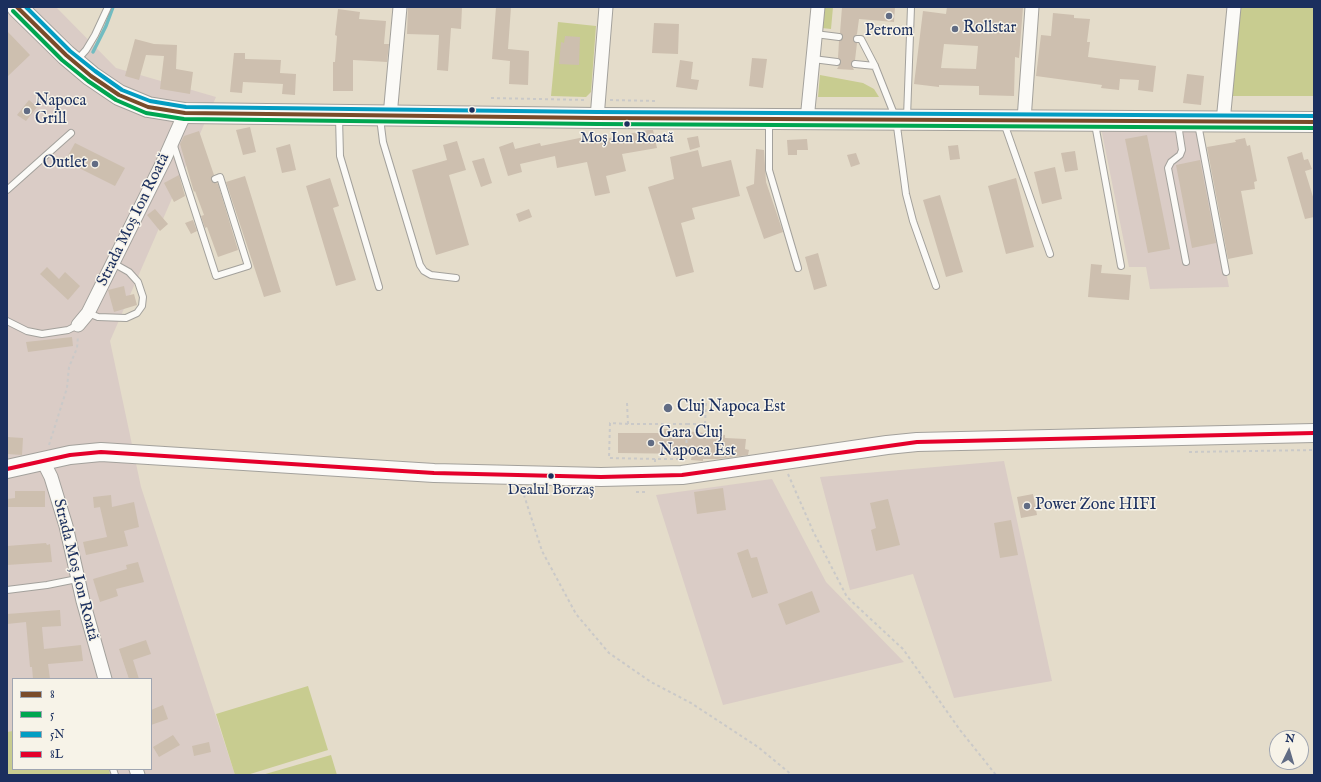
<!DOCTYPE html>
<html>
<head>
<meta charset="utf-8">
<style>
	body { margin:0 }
	#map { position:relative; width:1321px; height:782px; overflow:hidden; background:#e4dcca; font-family:"IM FELL English",serif }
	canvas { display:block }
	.frame { position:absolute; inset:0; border:8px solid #1b2f5e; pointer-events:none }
	.legend { position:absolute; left:12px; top:678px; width:140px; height:92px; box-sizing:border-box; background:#f7f3e8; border:1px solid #9fa5b1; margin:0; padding:5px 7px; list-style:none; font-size:12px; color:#1b2f5e }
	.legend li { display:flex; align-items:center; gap:8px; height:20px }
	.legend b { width:20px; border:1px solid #9fa5b1 }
	.north { position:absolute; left:1269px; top:730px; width:40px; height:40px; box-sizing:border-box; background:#f7f3e8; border:1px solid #9fa5b1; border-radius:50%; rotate:5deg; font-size:11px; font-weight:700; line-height:16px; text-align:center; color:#1b2f5e }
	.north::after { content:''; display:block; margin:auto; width:14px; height:18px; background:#616c84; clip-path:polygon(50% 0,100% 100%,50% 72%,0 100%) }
</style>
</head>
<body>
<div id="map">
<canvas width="1321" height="782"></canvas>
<div class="frame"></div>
<ul class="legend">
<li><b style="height:5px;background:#7a4b2a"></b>8</li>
<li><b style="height:5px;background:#00a651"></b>5</li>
<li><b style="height:5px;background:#039dc3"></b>5N</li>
<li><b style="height:5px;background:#e4002b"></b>8L</li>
</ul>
<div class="north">N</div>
</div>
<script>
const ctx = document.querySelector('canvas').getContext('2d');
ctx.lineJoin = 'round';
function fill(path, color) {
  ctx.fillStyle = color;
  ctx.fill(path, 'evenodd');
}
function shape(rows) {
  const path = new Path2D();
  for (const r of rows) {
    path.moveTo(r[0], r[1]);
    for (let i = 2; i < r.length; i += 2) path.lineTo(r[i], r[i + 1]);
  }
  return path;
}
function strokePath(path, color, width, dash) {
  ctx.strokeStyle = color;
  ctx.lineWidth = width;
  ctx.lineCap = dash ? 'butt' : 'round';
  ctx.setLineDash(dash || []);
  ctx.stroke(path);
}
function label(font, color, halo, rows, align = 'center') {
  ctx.font = font + ' "IM FELL English",serif';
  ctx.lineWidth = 3;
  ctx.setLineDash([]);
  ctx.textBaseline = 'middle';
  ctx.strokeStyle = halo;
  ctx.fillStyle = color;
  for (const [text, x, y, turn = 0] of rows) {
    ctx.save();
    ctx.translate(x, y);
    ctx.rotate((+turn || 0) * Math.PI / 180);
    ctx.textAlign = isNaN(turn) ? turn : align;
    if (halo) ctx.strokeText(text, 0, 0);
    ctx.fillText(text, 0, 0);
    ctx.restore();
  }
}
const industrial = shape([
	[7,7,56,7,116,68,216,97,110,341,141,487,235,775,7,775],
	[13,679,151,679,151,769,13,769],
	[1198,127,1229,287,1150,289,1146,267,1129,267,1101,128],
	[1004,461,1052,681,954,698,913,574,850,590,820,477],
	[772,479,826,582,904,662,723,705,656,495]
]);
const green = shape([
	[824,7,833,7,831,29,822,28],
	[1240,7,1314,7,1314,96,1232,96],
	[558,22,596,26,591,92,586,97,551,96],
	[820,75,863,83,874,89,879,97,818,97],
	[308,686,328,750,247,775,235,775,216,714],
	[13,731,13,769,109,769,110,775,7,775,7,732],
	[331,755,337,775,262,775]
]);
const stream = shape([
	[93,52,106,26,113,7]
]);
const building = shape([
	[408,7,462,7,461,29,451,28,448,71,437,70,439,35,407,34],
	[496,7,511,7,508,49,529,51,528,85,509,84,510,61,492,59],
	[842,7,895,7,894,22,859,19,857,34,853,39,857,43,855,60,851,64,854,70,837,69,841,62,838,58,839,41,843,37,840,33],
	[947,7,1023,7,1019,58,1015,57,1014,96,979,95,979,86,939,85,939,87,914,84,923,11,946,14],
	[944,44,978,46,976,69,941,68],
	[338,9,360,12,359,19,386,21,384,44,389,44,387,62,353,60,353,91,333,91,333,62,335,62,337,36,335,35],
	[1053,13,1074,15,1074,18,1090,19,1087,42,1090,42,1088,57,1156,66,1153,92,1138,90,1139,80,1120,79,1119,90,1101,88,1102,85,1036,76,1041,35,1051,36],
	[654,23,679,24,678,54,652,53],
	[7,31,30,55,7,77],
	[565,36,580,37,579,65,559,64,561,42,564,43],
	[135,39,154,44,177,45,176,69,193,72,190,94,160,89,164,56,146,55,139,80,125,76],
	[234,53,245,53,245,59,281,60,280,73,296,74,295,95,282,94,283,84,243,82,242,93,230,92],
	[752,58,767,59,763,88,749,86],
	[680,60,693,62,691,79,699,80,697,90,676,87],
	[1187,74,1204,76,1201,105,1183,103],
	[29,100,37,107,26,121,17,115],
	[250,127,256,152,243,155,236,130],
	[648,130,653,130,657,148,622,154,626,171,606,176,610,193,595,196,587,162,557,168,555,156,520,164,522,172,508,176,499,147,513,142,515,149,540,143,541,146,594,135,595,141],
	[199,131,214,175,211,180,218,184,238,250,218,257,207,227,205,228,201,216,204,215,195,191,194,192,180,144,184,136],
	[1147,135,1170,249,1148,253,1125,139],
	[698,136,700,147,690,150,687,138],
	[1245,138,1247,146,1250,145,1257,181,1254,182,1255,189,1241,191,1253,254,1228,259,1207,147,1236,142,1235,140],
	[807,139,808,150,797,150,797,155,788,155,787,140],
	[457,141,466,170,449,175,469,245,436,255,412,170,447,160,443,145],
	[75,143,125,168,115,186,65,161],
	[290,144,296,170,282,173,276,148],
	[958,145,960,159,950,160,948,146],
	[756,149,764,150,766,182,783,232,764,239,746,187,754,184],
	[698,150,702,167,731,160,740,196,692,208,695,219,681,223,694,272,676,277,648,187,674,179,670,157],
	[1075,151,1078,170,1065,172,1061,153],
	[1302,152,1304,160,1308,159,1312,169,1305,171,1314,200,1314,217,1305,219,1287,157],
	[856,153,860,164,851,167,847,155],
	[484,158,492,183,481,187,472,161],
	[1200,160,1216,243,1192,248,1176,165],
	[1055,167,1062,199,1042,204,1034,172],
	[179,175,185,196,174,202,164,183],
	[245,176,281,292,264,297,226,182],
	[330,178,339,206,333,208,356,280,336,286,306,186],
	[1016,178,1034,247,1006,254,988,186],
	[940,195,963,272,946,277,923,200],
	[155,209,168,224,160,231,147,215],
	[529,209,532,217,519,222,516,214],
	[193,220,197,231,191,234,185,223],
	[818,253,827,286,814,290,805,257],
	[1091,264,1102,265,1101,273,1131,275,1129,300,1088,297],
	[47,267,59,279,65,272,80,286,68,300,40,274],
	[124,286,126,296,134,294,137,305,114,312,108,290],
	[72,337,73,346,28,352,26,342],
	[664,429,685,429,685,431,725,435,725,438,746,439,745,449,749,450,748,455,717,459,703,459,703,461,691,460,692,454,618,453,618,433,664,433],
	[7,437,23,438,22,455,7,454],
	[723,488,726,510,697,514,694,492],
	[15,491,45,491,45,507,7,507,7,499,15,498],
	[1033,494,1037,515,1021,518,1017,497],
	[111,495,112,507,134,502,139,527,124,531,128,546,86,555,83,542,107,537,100,507,94,508,93,497],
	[888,499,900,545,876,551,871,530,876,528,870,503],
	[1011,520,1018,555,1000,558,994,523],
	[46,543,47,545,50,544,52,562,7,565,7,546],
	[748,549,751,558,757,557,768,593,752,598,737,553],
	[138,562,144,582,116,589,118,596,100,602,93,579,127,569,126,565],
	[812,591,820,612,786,625,778,604],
	[60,610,61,626,42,627,44,649,81,645,83,661,48,664,50,679,33,679,32,667,30,667,26,622,7,624,7,614],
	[146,640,151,654,133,660,139,679,129,679,119,649],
	[163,705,168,719,151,725,151,710],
	[173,735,180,745,159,757,153,747],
	[209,742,211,752,194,756,192,746]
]);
const path = shape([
	[491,98,586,100],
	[610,100,655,101],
	[627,403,628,424,687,424,686,459],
	[628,424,610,423,609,458,655,459],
	[687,424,705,424,706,403],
	[49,445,67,388,69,367,77,348,78,336],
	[1189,452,1314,450],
	[655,462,655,459,682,459],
	[788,474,813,531,847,597,903,649,960,730,996,775],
	[522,489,542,551,576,614,609,653,651,682,691,703,758,747,792,775],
	[636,492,647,492]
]);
const lane = shape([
	[815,34,839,37],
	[857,39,861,39,875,66,896,119,906,194,913,221,936,286],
	[813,59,837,62],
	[77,60,86,50,95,35,108,7],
	[855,64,875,66],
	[339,117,340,156,379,287],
	[907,117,911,7],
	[380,118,383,142,420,265,424,271,431,275,456,278],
	[769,121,769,170,798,268],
	[1004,123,1050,254],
	[1095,124,1121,266],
	[1178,124,1182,150,1180,155,1171,162,1168,168,1186,262],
	[1198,124,1226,272],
	[173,143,216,276,248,266,220,177,215,179],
	[7,190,71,133],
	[88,313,98,317,126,318,137,313,142,306,143,297,138,282,129,272,113,263],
	[7,321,27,331,42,334,68,330,78,325],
	[7,590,47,585,77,579],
	[113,769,115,775]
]);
const street = shape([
	[390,116,400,7],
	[597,118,606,7],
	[807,120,818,7],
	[1024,120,1032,7],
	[1223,122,1234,7],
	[78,325,88,313,165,158,185,113],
	[43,461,51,477,66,526,83,601,105,679],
	[136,769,138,775]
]);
const secondary = shape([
	[7,469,70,455,101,452,434,473,601,477,682,475,887,445,917,442,1314,433]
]);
const primary = shape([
	[17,7,66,55,91,76,119,95,148,107,185,113,597,118,1314,122]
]);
const bus1 = shape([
	[17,7,66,55,91,76,119,95,148,107,185,113,597,118,1314,122]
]);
const bus2 = shape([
	[13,11,62,60,88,81,116,100,146,113,184,119,597,124,1314,128]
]);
const bus3 = shape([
	[26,7,70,51,95,71,122,90,150,101,186,107,597,112,1314,116]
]);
const bus4 = shape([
	[7,469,70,455,101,452,434,473,601,477,682,475,917,442,1314,433]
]);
const markers = [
	[889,16,4,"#616c84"],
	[955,29,4,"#616c84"],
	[472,110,3.5,"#1b2f5e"],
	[27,111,4,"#616c84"],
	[627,124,3.5,"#1b2f5e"],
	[95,164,4,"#616c84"],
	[668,408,5,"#616c84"],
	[651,443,4,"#616c84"],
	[551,476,3.5,"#1b2f5e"],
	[1027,506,4,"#616c84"]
];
const busNames = [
	["Moș Ion Roată",627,139],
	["Dealul Borzaș",551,491]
];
const poiNames = [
	["Rollstar",963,29],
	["Petrom",889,32,"center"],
	["Napoca",35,102],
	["Grill",35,120],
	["Outlet",87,164,"right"],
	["Cluj Napoca Est",677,408],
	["Gara Cluj",659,434],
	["Napoca Est",659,452],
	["Power Zone HIFI",1035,506]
];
const streetNames = [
	["Strada Moș Ion Roată",134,220,-64],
	["Strada Moș Ion Roată",75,570,76]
];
fill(industrial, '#daccc6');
fill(green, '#c8cc90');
strokePath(stream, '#72bcc1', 3.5);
fill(building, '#cdbfaf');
strokePath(lane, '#a3a19c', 8);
strokePath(street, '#a3a19c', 15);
strokePath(secondary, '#a3a19c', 20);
strokePath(primary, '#a3a19c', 22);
strokePath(path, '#cac9c8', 2, [3, 3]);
strokePath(lane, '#fbfaf7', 6);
strokePath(street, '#fbfaf7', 13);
strokePath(secondary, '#fbfaf7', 18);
strokePath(primary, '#fbfaf7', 20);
strokePath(bus1, '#7a4b2a', 4);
strokePath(bus2, '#00a651', 4);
strokePath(bus3, '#039dc3', 4);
strokePath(bus4, '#e4002b', 4);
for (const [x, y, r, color] of markers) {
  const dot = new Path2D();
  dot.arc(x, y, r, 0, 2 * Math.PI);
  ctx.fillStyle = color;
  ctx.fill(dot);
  strokePath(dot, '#f7f3e8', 1.5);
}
label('15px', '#1b2f5e', '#f7f3e8', busNames);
label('16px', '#1b2f5e', '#f7f3e8', poiNames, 'left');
label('16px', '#1b2f5e', '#f7f3e8', streetNames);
</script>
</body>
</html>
